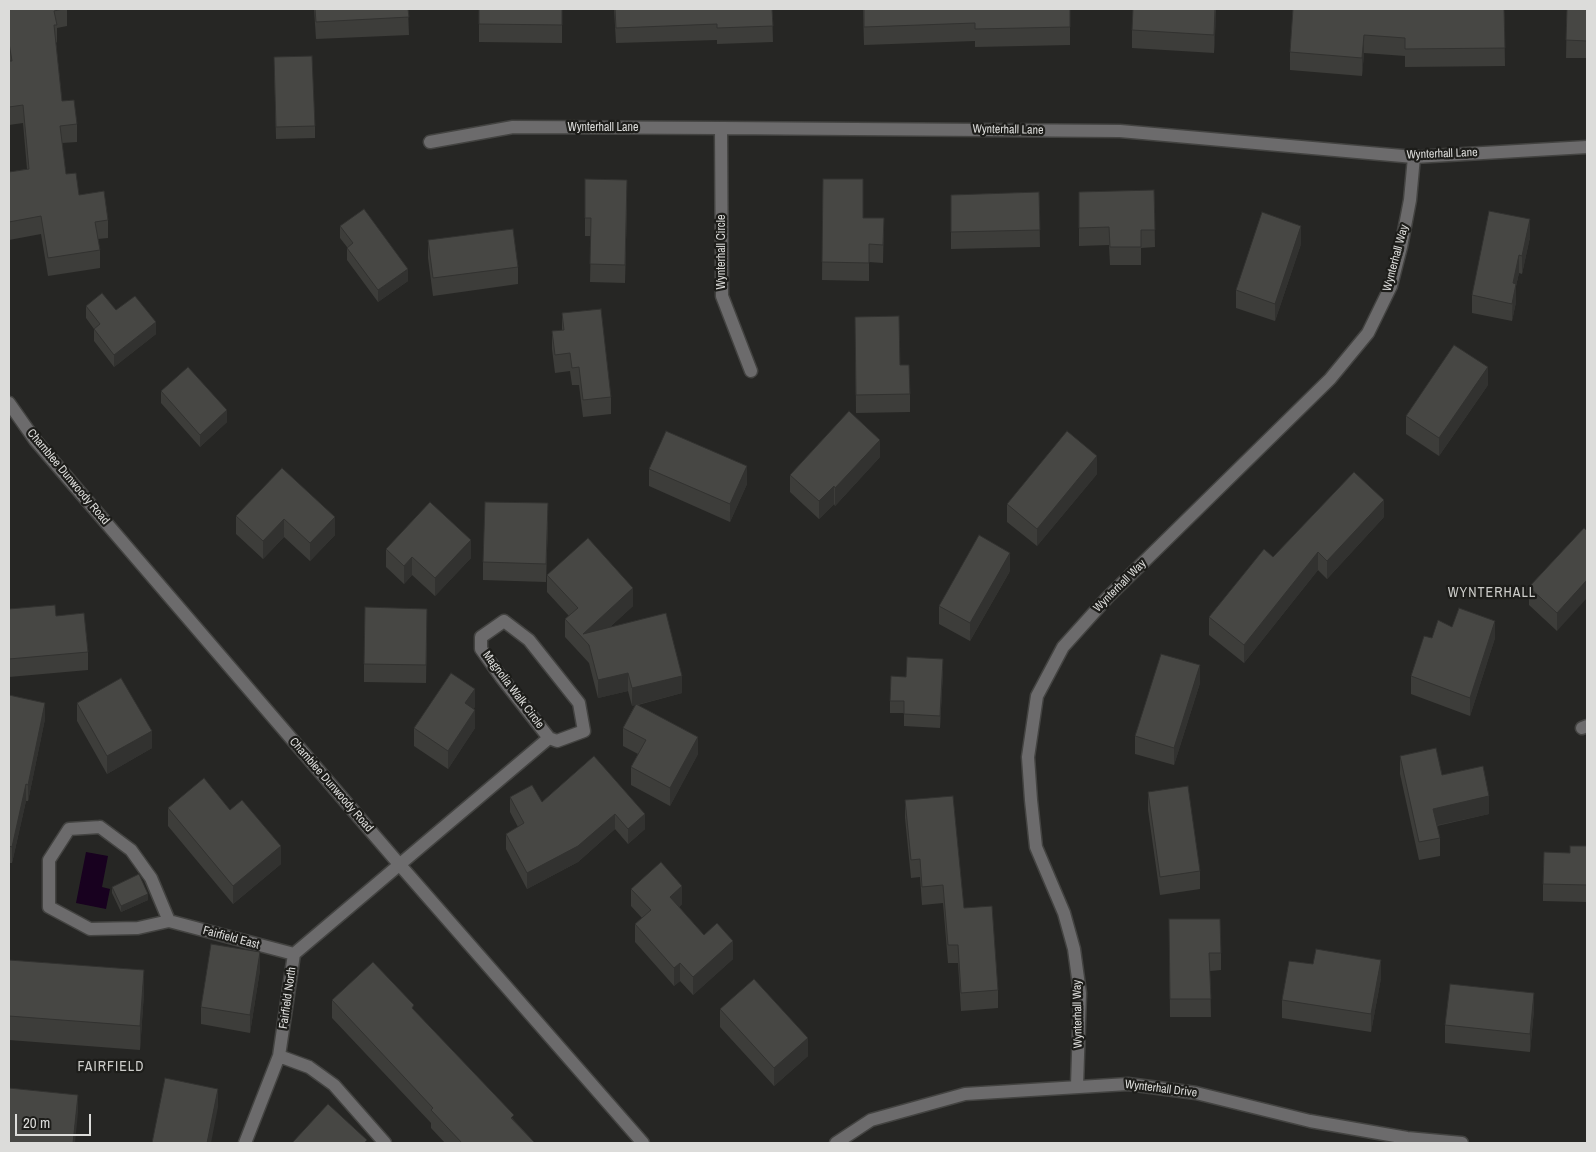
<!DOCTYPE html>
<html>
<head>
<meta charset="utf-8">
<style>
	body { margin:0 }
	#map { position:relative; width:1596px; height:1152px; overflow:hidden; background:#262624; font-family:"Archivo Narrow",sans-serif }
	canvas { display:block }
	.frame { position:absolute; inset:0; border:10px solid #dcdcda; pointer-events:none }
	.scale { position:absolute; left:15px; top:1114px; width:76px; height:22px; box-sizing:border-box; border:2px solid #dcdcda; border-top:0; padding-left:6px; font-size:15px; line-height:18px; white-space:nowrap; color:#dcdcda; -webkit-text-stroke:4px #1d1d1a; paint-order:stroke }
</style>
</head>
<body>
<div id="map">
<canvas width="1596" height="1152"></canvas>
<div class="frame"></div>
<div class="scale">20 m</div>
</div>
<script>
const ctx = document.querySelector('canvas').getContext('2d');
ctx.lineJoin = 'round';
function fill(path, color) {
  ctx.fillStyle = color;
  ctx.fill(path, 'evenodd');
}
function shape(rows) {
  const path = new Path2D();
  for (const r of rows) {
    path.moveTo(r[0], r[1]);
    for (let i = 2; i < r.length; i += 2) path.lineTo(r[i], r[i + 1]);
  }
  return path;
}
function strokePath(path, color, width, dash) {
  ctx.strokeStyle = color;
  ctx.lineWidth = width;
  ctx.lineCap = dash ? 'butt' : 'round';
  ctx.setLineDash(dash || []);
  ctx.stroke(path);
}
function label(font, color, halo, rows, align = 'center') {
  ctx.font = font + ' "Archivo Narrow",sans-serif';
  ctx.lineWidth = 4.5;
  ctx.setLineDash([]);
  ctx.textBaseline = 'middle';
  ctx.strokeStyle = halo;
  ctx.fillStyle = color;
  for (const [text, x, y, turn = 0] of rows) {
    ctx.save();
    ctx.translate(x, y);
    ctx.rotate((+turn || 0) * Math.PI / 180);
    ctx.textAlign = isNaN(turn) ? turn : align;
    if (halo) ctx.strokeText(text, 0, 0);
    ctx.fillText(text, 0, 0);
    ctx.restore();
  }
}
const water = shape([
	[86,852,108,856,102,887,110,889,106,909,76,903]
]);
const minor = shape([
	[721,128,722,296,751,371],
	[430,142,513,127,721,128,1120,131,1414,157,1587,147],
	[9,403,35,440,399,864,643,1143],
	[504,621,529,640,579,703,584,731,557,741,549,738,501,677,481,649,481,637,504,621],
	[1582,728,1587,726],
	[100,827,131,850,151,878,169,921,138,928,90,929,49,907,49,860,69,829,100,827],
	[169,921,294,954],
	[279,1056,309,1067,334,1085,385,1143],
	[1077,1086,1080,993,1074,949,1064,913,1036,847,1031,800,1028,757,1037,696,1063,647,1108,597,1330,379,1368,333,1391,286,1401,247,1410,200,1414,157],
	[245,1143,279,1056,294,954,549,738],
	[836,1143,871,1120,965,1094,1128,1084,1196,1093,1310,1121,1407,1138,1462,1143]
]);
const wall = shape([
	[9,9,67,9,67,26,57,28,57,42,56,43,62,101,77,124,77,142,62,143,66,174,79,195,108,220,108,238,98,239,100,250,100,268,48,276,41,234,9,240,9,172,27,169,23,123,9,125],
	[314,9,408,9,409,35,316,39],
	[479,9,562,9,562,43,479,42],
	[614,9,772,9,773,42,717,44,717,40,616,43],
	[863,9,1070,9,1070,45,975,47,975,41,864,45],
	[1216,9,1214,53,1132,48,1132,30],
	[1293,9,1504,9,1505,66,1405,67,1405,56,1364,53,1362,76,1290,70,1290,52],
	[1567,9,1587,9,1587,58,1566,58],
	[274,57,315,126,315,138,276,139],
	[585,179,627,198,625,283,590,282,591,236,585,236],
	[823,179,863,218,884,218,883,263,869,262,869,281,822,280],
	[1154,190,1155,247,1141,248,1141,265,1110,265,1109,245,1079,246,1079,192],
	[1039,192,1040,247,951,249,951,195],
	[340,226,408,281,378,302,347,260,347,247,340,238],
	[1530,237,1522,274,1519,273,1516,286,1516,302,1512,321,1472,313,1472,295],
	[428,240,518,267,518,284,433,296,428,258],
	[1301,244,1275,321,1236,308,1236,290],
	[86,306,116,310,156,334,114,367,94,341,94,329,86,318],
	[562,313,611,397,611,414,583,417,579,385,572,385,570,371,555,373,552,349,552,331,562,330],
	[855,317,900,365,910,394,910,412,856,413],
	[1488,385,1439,456,1406,434,1406,416],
	[161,391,227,422,200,447,161,403],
	[880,457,835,506,834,504,819,519,790,492,790,475],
	[282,468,335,535,310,561,284,537,263,559,236,534,236,516],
	[649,469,747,484,730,522,649,486],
	[1097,474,1037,546,1007,522,1007,504],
	[1384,517,1327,579,1318,570,1244,663,1209,635,1209,617,1273,557],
	[548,521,546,582,483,580,483,562],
	[1584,528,1557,631,1529,605,1529,587],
	[386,549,471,558,435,596,412,575,404,584,386,567],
	[1010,571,970,641,939,624,939,606],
	[547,575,633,606,610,627,682,693,638,705,698,754,670,806,631,785,631,767,638,754,623,746,623,728,635,705,632,706,628,691,598,698,589,663,565,637,565,619,569,616,547,592],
	[9,609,56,616,88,652,88,670,9,677],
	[427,627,426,683,364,682,364,664],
	[1452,627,1495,638,1470,716,1411,694,1411,676,1432,638],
	[943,671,940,728,904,726,904,713,890,713,890,701,906,677],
	[1200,683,1174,765,1135,754,1135,736],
	[9,695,45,719,28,801,26,801,12,863,9,863],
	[77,703,152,748,107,774,77,721],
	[475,707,473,709,475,728,448,769,414,746,414,728],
	[594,756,645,829,628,844,615,829,578,862,527,889,506,849,506,834,518,827,510,812,510,797,542,802],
	[1400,756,1442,775,1489,814,1437,826,1440,838,1440,856,1419,860,1400,774],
	[1148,792,1200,871,1200,889,1160,895,1148,810],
	[905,800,964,908,998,990,998,1008,961,1011,958,963,948,963,943,903,922,905,920,877,911,878,905,818],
	[168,808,230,810,281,864,233,904,168,826],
	[1587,846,1587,902,1543,901,1543,884,1570,853],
	[112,887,148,900,121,912,112,893],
	[631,889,682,904,679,907,704,935,733,959,693,995,680,981,674,986,635,942,635,924,642,918,631,906],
	[1169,919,1221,953,1221,970,1210,971,1211,1017,1170,1017],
	[9,960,144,993,140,1050,9,1040],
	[260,970,250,1033,201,1024,201,1007],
	[1381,978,1371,1032,1282,1018,1282,1000],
	[332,1000,414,1011,535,1143,445,1143,431,1128,431,1123,332,1018],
	[720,1009,808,1056,774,1086,720,1027],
	[1534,1010,1530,1052,1445,1043,1445,1025]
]);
const shadedWall = shape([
	[1215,9,1216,19,1214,53,1214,35],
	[1364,35,1364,53,1362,76,1362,58],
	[627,180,627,198,625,283,625,265],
	[1530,219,1530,237,1522,274,1522,256],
	[1301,226,1301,244,1275,321,1275,304],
	[1519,255,1519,273,1516,286,1516,302,1512,321,1513,283],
	[408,269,408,281,378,302,378,290],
	[156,322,156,334,114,367,114,355],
	[1488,367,1488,385,1439,456,1439,438],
	[227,410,227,422,200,447,200,435],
	[880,440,880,457,835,506,835,488],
	[1097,456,1097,474,1037,546,1037,529],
	[747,466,747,484,730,522,730,504],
	[834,486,834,504,819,519,819,501],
	[1384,500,1384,517,1327,579,1327,561],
	[548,503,548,521,546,582,546,564],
	[335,517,335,535,310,561,310,543],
	[284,519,284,537,263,559,263,541],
	[471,540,471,558,435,596,435,578],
	[1318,552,1318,570,1244,663,1244,645],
	[1010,553,1010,571,970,641,970,623],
	[412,557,412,575,404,584,404,566],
	[1587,580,1587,598,1557,631,1557,613],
	[633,588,633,606,589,646,583,634],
	[1495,621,1495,638,1470,716,1470,698],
	[943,659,943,671,940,728,940,716],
	[1200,665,1200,683,1174,765,1174,748],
	[628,673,628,691,598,698,598,680],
	[682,676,682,693,632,706,632,688],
	[475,689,475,707,465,721,465,703],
	[45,703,45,719,28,801,28,785],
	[475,710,475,728,448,769,448,751],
	[152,731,152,748,107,774,107,756],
	[698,737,698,754,670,806,670,788],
	[26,784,26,801,12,863,12,847],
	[1489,796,1489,814,1433,826,1433,809],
	[615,814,615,829,578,862,527,889,527,873],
	[645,814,645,829,628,844,628,829],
	[281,846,281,864,233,904,233,886],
	[682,886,682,904,670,915,670,897],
	[148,894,148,900,121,912,121,906],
	[733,941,733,959,693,995,693,977],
	[260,952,260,970,250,1033,250,1015],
	[1381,960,1381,978,1371,1032,1371,1014],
	[680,963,680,981,674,986,674,968],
	[144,970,144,993,140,1050,140,1026],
	[1534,993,1534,1010,1530,1052,1530,1034],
	[808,1038,808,1056,774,1086,774,1068],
	[218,1089,218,1107,211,1143,207,1143],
	[78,1095,78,1113,75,1143,73,1143]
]);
const building = shape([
	[9,9,63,9,54,11,57,25,54,25,62,101,74,100,77,124,60,126,66,174,76,173,79,195,104,191,108,220,95,222,100,250,48,258,41,216,9,222,9,172,29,169,23,105,9,107,9,61,12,61,9,43,9,9],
	[315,9,408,9,409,17,316,22,315,9],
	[479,9,562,9,562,25,479,24,479,9],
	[615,9,772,9,773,26,717,28,717,24,616,28,615,9],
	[864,9,1070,9,1070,27,975,29,975,23,864,27,864,9],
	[1133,9,1215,9,1214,35,1132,30,1133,9],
	[1293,9,1504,9,1505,48,1405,49,1405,38,1364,35,1362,58,1290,52,1293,9],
	[1567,9,1587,9,1587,41,1566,40,1567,9],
	[312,56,315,126,276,127,274,57,312,56],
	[585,179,627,180,625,265,590,264,591,218,585,218,585,179],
	[823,179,863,179,863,218,884,218,883,245,869,244,869,263,822,262,823,179],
	[1154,190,1155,230,1141,230,1141,247,1110,247,1109,227,1079,228,1079,192,1154,190],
	[1039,192,1040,230,951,232,951,195,1039,192],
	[364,209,408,269,378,290,347,248,353,243,340,226,364,209],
	[1489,211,1530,219,1522,256,1519,255,1513,283,1516,284,1512,304,1472,295,1489,211],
	[1262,212,1301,226,1275,304,1236,290,1262,212],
	[513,229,518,267,433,278,428,240,513,229],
	[102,293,116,310,135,296,156,322,114,355,94,329,100,324,86,306,102,293],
	[601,309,611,397,583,400,579,367,572,368,570,353,555,355,552,331,564,330,562,313,601,309],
	[899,316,900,365,909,365,910,394,856,395,855,317,899,316],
	[1454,345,1488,367,1439,438,1406,416,1454,345],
	[188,367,227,410,200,435,161,391,188,367],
	[849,411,880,440,835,488,834,486,819,501,790,475,849,411],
	[666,431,747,466,730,504,649,469,666,431],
	[1067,431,1097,456,1037,529,1007,504,1067,431],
	[282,468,335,517,310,543,284,519,263,541,236,516,282,468],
	[1354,472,1384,500,1327,561,1318,552,1244,645,1209,617,1264,549,1273,557,1354,472],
	[430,502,471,540,435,578,412,557,404,566,386,549,430,502],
	[485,502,548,503,546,564,483,562,485,502],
	[1584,528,1587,531,1587,580,1557,613,1529,587,1584,528],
	[979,535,1010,553,970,623,939,606,979,535],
	[588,538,633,588,583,634,666,613,682,676,632,688,628,673,598,680,589,645,565,619,578,608,547,575,588,538],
	[55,605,56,616,84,613,88,652,9,659,9,609,55,605],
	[365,607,427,609,426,665,364,664,365,607],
	[1459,608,1495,621,1470,698,1411,676,1424,636,1432,638,1438,620,1452,627,1459,608],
	[1161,654,1200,665,1174,748,1135,736,1161,654],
	[907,657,943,659,940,716,904,714,904,701,890,701,891,676,906,677,907,657],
	[451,673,475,689,465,703,475,710,448,751,414,728,451,673],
	[121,678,152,731,107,756,77,703,121,678],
	[9,695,45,703,28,785,26,784,12,847,9,846,9,695],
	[636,704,698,737,670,788,631,767,646,740,623,728,636,704],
	[1436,748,1442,775,1483,766,1489,796,1433,809,1440,838,1419,842,1400,756,1436,748],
	[594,756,645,814,628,829,615,814,578,846,527,873,506,834,524,823,510,797,532,785,542,802,594,756],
	[204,778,230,810,242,800,281,846,233,886,168,808,204,778],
	[1188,786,1200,871,1160,877,1148,792,1188,786],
	[953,796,964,908,992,906,998,990,961,993,958,945,948,945,943,885,922,887,920,859,911,860,905,800,953,796],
	[1570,846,1587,846,1587,885,1543,884,1544,852,1570,853,1570,846],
	[661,862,682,886,670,897,704,935,717,923,733,941,693,977,680,963,674,968,635,924,651,910,631,889,661,862],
	[139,874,148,894,121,906,112,887,139,874],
	[1169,919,1220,919,1221,953,1209,953,1211,999,1170,999,1169,919],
	[211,944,260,952,250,1015,201,1007,211,944],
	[1316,949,1381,960,1371,1014,1282,1000,1289,961,1313,964,1316,949],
	[9,960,144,970,140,1026,9,1016,9,960],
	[373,962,414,1005,412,1008,514,1115,511,1118,535,1143,462,1143,431,1110,433,1108,332,1000,373,962],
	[754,979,808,1038,774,1068,720,1009,754,979],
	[1450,984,1534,993,1530,1034,1445,1025,1450,984],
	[165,1078,218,1089,207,1143,152,1143,165,1078],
	[9,1088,78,1095,73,1143,9,1143,9,1088],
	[328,1104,367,1140,364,1143,292,1143,328,1104]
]);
const streetNames = [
	["Wynterhall Lane",603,128],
	["Wynterhall Lane",1008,130,1],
	["Wynterhall Lane",1442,154,-2],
	["Wynterhall Circle",722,252,-90],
	["Wynterhall Way",1396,258,-75],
	["Chamblee Dunwoody Road",68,477,50],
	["Wynterhall Way",1120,586,-45],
	["Magnolia Walk Circle",513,690,53],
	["Chamblee Dunwoody Road",331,785,49],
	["Fairfield East",231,938,15],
	["Fairfield North",288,998,-82],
	["Wynterhall Way",1078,1014,-91],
	["Wynterhall Drive",1161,1089,7]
];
const neighbourhoodNames = [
	["WYNTERHALL",1492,593],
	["FAIRFIELD",111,1067]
];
fill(water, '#18011f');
strokePath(minor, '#434341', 15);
strokePath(minor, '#6c6b6c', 12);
fill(wall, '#3d3d3a');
fill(shadedWall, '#323230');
fill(building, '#474744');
strokePath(building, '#323230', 1);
label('12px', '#dcdcda', '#1d1d1a', streetNames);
ctx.letterSpacing = '1px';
label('14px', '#ccccc9', '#1d1d1a', neighbourhoodNames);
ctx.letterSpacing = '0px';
</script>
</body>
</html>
